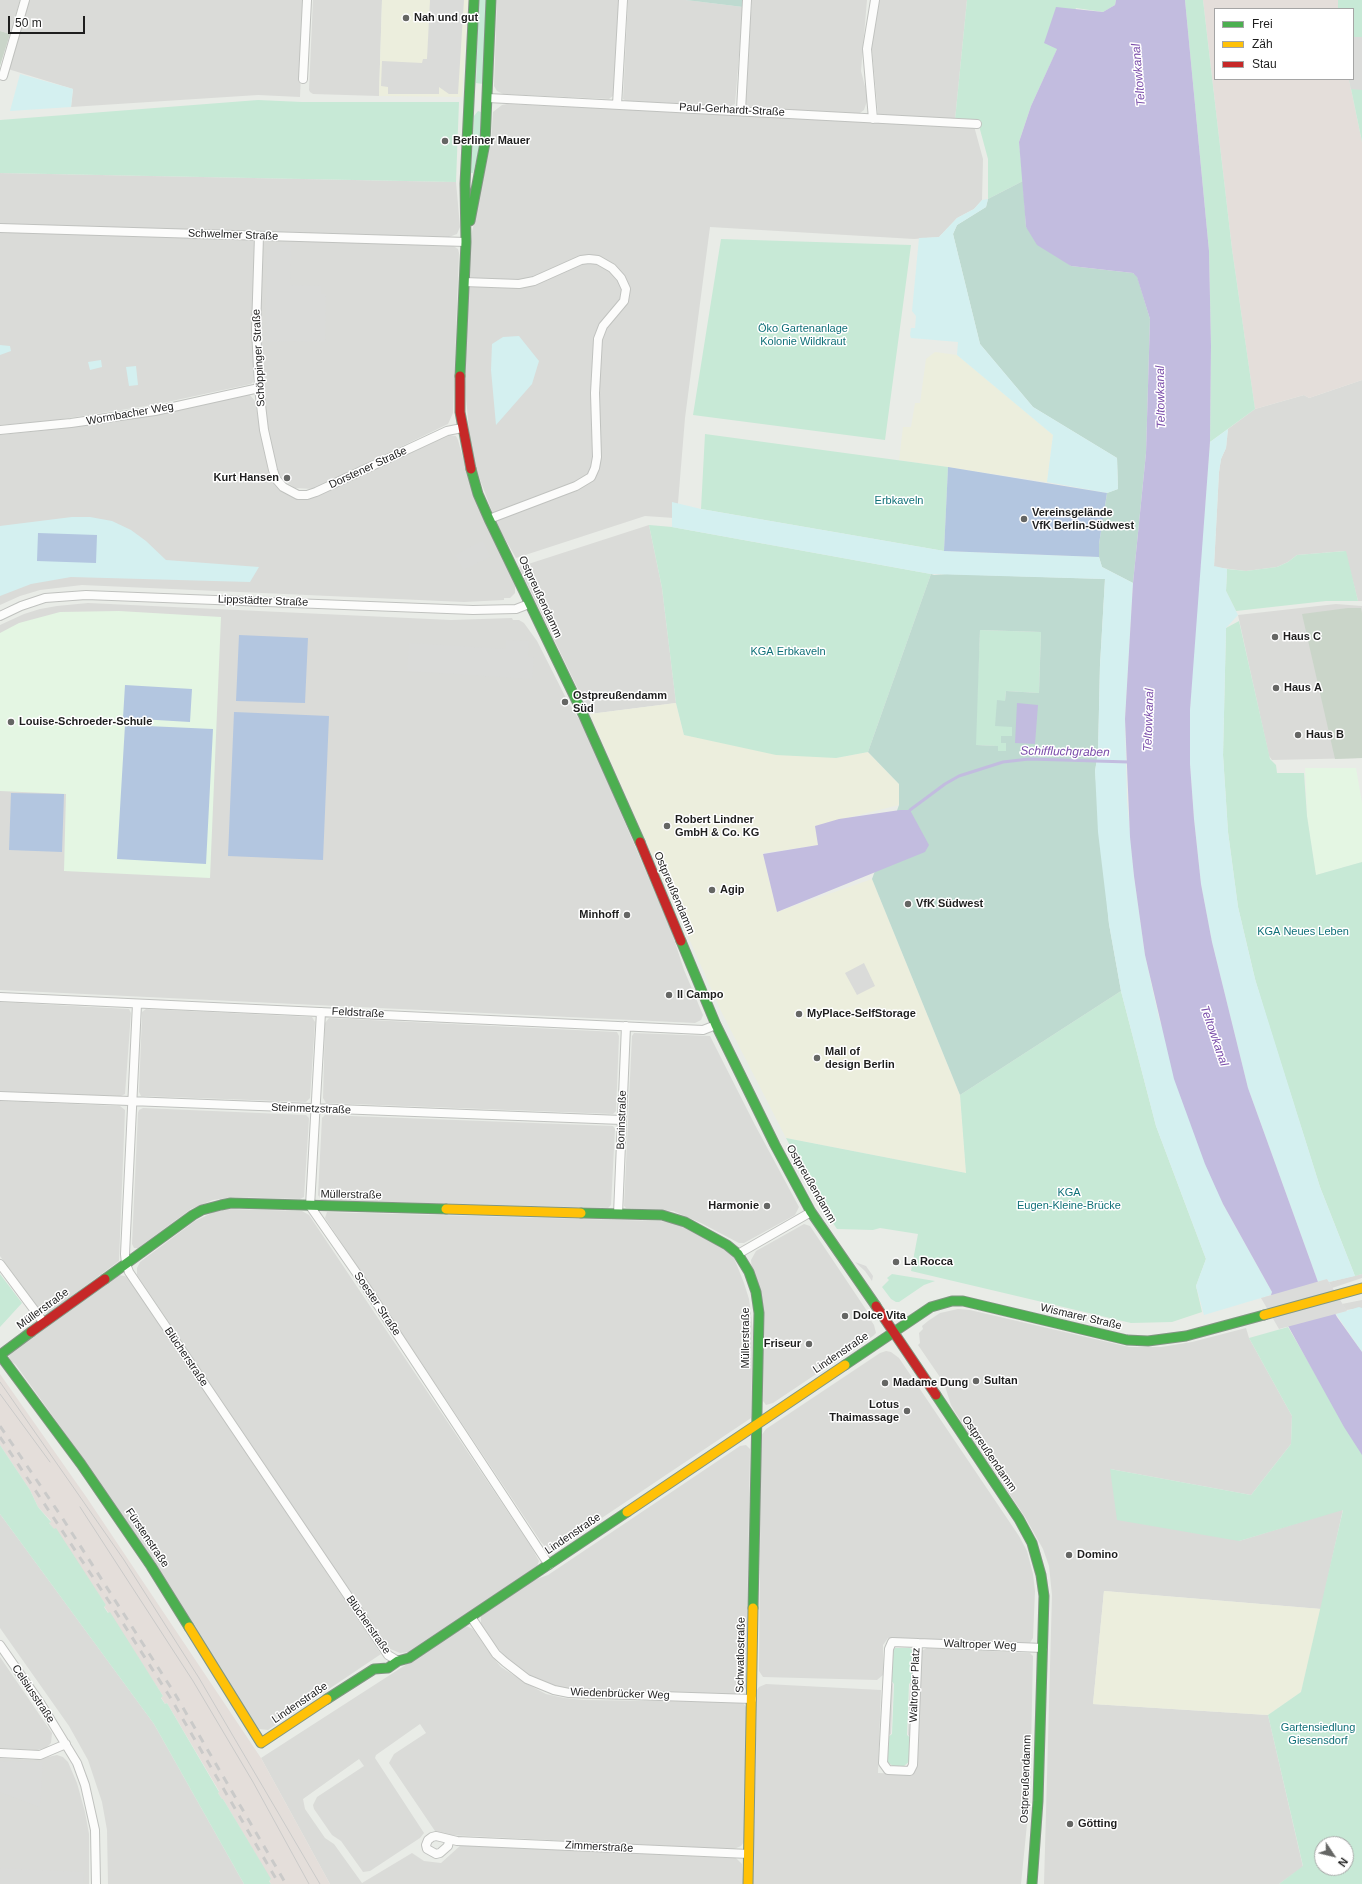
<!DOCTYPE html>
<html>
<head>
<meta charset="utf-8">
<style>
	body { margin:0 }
	#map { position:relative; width:1362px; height:1884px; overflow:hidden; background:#e9ece7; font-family:Helvetica,sans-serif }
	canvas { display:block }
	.legend { position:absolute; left:1214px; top:8px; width:140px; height:72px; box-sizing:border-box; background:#fff; border:1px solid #a5a5a5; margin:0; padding:5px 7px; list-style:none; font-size:12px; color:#1e1e1e }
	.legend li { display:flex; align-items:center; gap:8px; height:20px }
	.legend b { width:20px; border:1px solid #a5a5a5 }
	.north { position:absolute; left:1314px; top:1836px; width:40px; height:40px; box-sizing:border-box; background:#fff; border:1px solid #a5a5a5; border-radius:50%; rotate:125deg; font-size:11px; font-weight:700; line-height:16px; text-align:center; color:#1e1e1e }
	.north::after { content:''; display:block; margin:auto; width:14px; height:18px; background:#656664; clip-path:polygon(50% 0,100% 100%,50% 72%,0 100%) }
	.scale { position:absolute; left:8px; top:16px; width:77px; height:18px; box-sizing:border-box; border:2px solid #1e1e1e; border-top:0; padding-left:5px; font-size:12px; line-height:14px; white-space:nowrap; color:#1e1e1e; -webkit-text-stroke:3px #fff; paint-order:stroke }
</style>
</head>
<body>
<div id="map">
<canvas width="1362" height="1884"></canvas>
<ul class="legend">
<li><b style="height:5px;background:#4caf50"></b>Frei</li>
<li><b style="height:5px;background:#ffc107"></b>Zäh</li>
<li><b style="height:5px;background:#c62828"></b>Stau</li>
</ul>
<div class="north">N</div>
<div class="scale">50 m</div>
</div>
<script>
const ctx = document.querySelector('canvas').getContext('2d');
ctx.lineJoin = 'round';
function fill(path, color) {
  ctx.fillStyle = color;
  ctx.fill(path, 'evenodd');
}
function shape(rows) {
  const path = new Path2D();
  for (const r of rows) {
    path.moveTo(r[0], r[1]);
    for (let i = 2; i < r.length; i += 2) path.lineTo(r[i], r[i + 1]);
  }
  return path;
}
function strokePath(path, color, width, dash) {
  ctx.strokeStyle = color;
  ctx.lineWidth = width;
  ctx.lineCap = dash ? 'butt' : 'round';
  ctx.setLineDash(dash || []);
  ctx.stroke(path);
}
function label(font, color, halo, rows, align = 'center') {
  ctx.font = font + ' Helvetica,sans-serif';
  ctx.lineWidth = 3;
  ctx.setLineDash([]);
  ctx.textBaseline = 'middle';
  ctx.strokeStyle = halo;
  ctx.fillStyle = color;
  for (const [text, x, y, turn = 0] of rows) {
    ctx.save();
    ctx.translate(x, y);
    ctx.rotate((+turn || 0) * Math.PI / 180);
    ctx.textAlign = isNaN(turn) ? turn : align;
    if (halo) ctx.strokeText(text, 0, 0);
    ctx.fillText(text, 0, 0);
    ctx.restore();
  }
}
const residential = shape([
	[0,0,20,0,10,34,0,31],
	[28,0,304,0,300,97,258,95,71,107,73,89,8,69],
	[313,0,382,0,379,96,313,94,310,92,309,90],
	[497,0,619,0,614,95,609,99,503,94,497,91,494,86],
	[628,0,686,0,743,7,735,104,732,106,626,101,623,99],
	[752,0,867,0,861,71,868,98,864,110,860,113,853,114,749,107,745,104],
	[874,0,967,0,955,120,878,114,871,39],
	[507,104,974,126,983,159,982,200,974,209,957,218,939,237,914,239,710,227,685,418,677,515,674,518,645,516,516,558,497,525,475,466,470,440,465,387,468,275,472,232,491,142,493,112,502,105],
	[0,173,456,182,460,227,457,234,449,237,0,224],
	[0,231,253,240,255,242,253,382,251,384,153,405,50,421,0,425],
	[265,240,452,245,458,249,459,253,453,413,448,424,313,489,295,488,280,478,277,471,268,429,263,382,260,329,263,244],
	[1362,380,1362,601,1358,601,1345,551,1297,555,1288,562,1277,567,1246,571,1214,567,1219,472,1221,459,1226,448,1228,429,1255,409,1304,395,1309,398],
	[249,394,255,401,268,470,272,480,283,492,296,498,313,498,449,435,456,436,458,440,465,465,515,586,515,593,510,598,504,598,504,600,464,602,82,585,40,590,20,596,0,605,0,435,57,429,161,414],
	[649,525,662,588,676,703,590,714,519,567],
	[88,603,451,620,512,618,513,620,519,620,524,623,537,641,568,702,584,727,671,930,684,970,703,1015,701,1020,695,1023,0,990,0,625,24,614,40,609,57,606],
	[1336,604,1362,606,1362,758,1272,760,1269,756,1238,615],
	[0,1002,129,1009,131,1013,125,1094,121,1096,0,1092],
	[146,1009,312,1017,315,1022,310,1098,306,1102,141,1096,139,1092,142,1015,142,1012],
	[329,1018,617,1032,619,1036,616,1111,613,1114,326,1103,323,1098,325,1023],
	[634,1033,710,1036,755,1125,799,1207,795,1215,744,1243,739,1243,701,1223,673,1211,626,1208,624,1206,632,1036],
	[0,1101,120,1106,125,1110,119,1261,49,1313,41,1312,0,1256],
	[143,1108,306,1115,309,1118,304,1197,300,1199,234,1197,213,1200,191,1209,138,1248,134,1248,132,1244,138,1113,139,1110],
	[325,1115,613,1126,615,1129,611,1205,608,1208,321,1200,318,1195,322,1118],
	[230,1209,302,1211,309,1215,532,1548,539,1561,537,1566,410,1652,400,1653,388,1648,137,1275,137,1268,140,1262,195,1221,214,1212],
	[327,1212,659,1221,669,1222,683,1227,727,1251,734,1258,744,1283,749,1299,753,1330,751,1418,554,1550,549,1551,541,1542,325,1218],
	[804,1224,810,1226,869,1314,868,1316,874,1325,876,1333,873,1336,773,1403,766,1405,763,1401,751,1260,756,1251],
	[1362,1274,1362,1278,1332,1288,1329,1282],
	[118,1275,125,1276,130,1279,381,1654,268,1730,259,1729,85,1461,16,1365,10,1360,9,1356,12,1352],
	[1362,1300,1362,1308,1346,1310,1342,1304],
	[958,1309,970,1310,1129,1347,1161,1347,1192,1342,1246,1328,1249,1338,1292,1416,1291,1444,1251,1495,1110,1469,1239,1541,1343,1509,1321,1609,1104,1591,1093,1704,1268,1715,1303,1867,1279,1884,1044,1884,1052,1595,1049,1566,1043,1549,1025,1517,955,1412,951,1405,944,1383,918,1345,920,1343,919,1333,923,1329,922,1326,928,1321,940,1313],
	[886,1351,891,1352,899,1358,1019,1536,1027,1551,1033,1574,1035,1591,1033,1638,1030,1643,1027,1644,888,1638,883,1645,883,1675,877,1680,763,1677,759,1671,761,1436,766,1429,880,1353],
	[746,1445,750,1449,746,1688,744,1691,737,1695,571,1689,559,1687,536,1679,522,1671,506,1657,495,1645,481,1624,481,1616,534,1580,548,1575,740,1446],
	[0,1514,154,1724,244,1884,108,1884,107,1830,102,1802,88,1760,69,1726,0,1628],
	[466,1626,473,1629,491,1655,501,1667,529,1685,546,1694,564,1698,584,1700,741,1702,744,1704,746,1707,744,1842,741,1846,734,1849,448,1835,435,1831,389,1763,394,1754,426,1733,420,1724,376,1755,375,1758,424,1833,420,1838,370,1871,363,1872,361,1869,341,1841,332,1835,314,1809,313,1805,317,1797,364,1766,359,1759,303,1799,305,1809,325,1838,334,1844,362,1883,412,1853,424,1861,441,1863,461,1845,733,1858,736,1858,742,1864,743,1884,330,1884,261,1758],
	[927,1648,1030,1653,1033,1656,1030,1794,1021,1884,753,1884,757,1690,759,1687,766,1684,881,1690,878,1773,910,1774,921,1651],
	[0,1657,52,1733,51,1743,46,1748,37,1750,0,1748],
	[57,1755,63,1757,68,1762,77,1783,85,1812,89,1834,89,1884,0,1884,0,1758,34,1760]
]);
const commercial = shape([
	[382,0,468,0,462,97,379,96],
	[935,352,957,355,1053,435,1047,482,899,460,903,427,911,427,915,403,920,403,926,359],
	[676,703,684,735,836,758,868,752,899,784,899,805,815,826,819,845,763,853,777,912,872,879,960,1095,966,1173,786,1138,721,1011,590,714],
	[1104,1591,1321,1609,1301,1692,1268,1715,1093,1704]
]);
const industrial = shape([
	[1203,0,1338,0,1338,9,1215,9,1215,79,1349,79,1362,142,1362,380,1309,398,1304,395,1255,409,1232,249],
	[0,1374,87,1498,261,1758,330,1884,271,1884,269,1880,270,1879,223,1799,222,1799,218,1793,219,1791,167,1703,165,1704,161,1697,163,1696,104,1606,106,1605,49,1523,51,1521,38,1507,30,1490,0,1445]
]);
const education = shape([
	[119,611,221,617,210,878,64,871,66,794,0,791,0,633,19,623,60,612],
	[1305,768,1356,768,1362,803,1362,862,1316,875,1307,816]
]);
const construction = shape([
	[0,31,10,34,0,66],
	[1348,608,1361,608,1362,613,1362,758,1335,759,1302,614]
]);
const grass = shape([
	[479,0,486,0,483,84,476,83],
	[967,0,1116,0,1115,5,1103,12,1076,8,1031,106,1019,142,1023,181,988,199,988,159,978,122,955,120],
	[1185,0,1203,0,1232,249,1255,409,1210,442,1211,346,1209,251],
	[1338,0,1362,0,1362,142,1349,79,1353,79,1353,9,1338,9],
	[258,100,302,102,459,102,456,182,0,173,0,120],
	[478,111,481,112,480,146,473,173,471,173,474,116],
	[721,239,911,245,885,440,693,415],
	[705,434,948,467,944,551,701,509],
	[649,525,672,527,931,574,868,752,836,758,776,755,684,735,676,703,662,588],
	[1346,551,1358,601,1326,601,1236,611,1226,591,1227,569,1246,571,1277,567,1288,562,1297,555],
	[1239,621,1270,759,1276,765,1277,773,1304,773,1307,816,1316,875,1362,862,1362,1274,1355,1276,1320,1187,1267,1019,1255,979,1238,907,1228,832,1223,755,1226,628],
	[980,630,1041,632,1039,693,1006,691,1005,701,997,701,1012,727,1012,736,1001,736,1006,743,1006,751,998,751,997,746,975,745],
	[1121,991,1156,1126,1206,1259,1196,1286,1202,1312,1172,1322,1131,1323,911,1271,918,1234,880,1228,873,1230,837,1229,826,1213,786,1138,966,1173,960,1095],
	[0,1274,22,1303,0,1327],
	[892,1274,935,1281,924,1285,899,1302,896,1302,891,1299,882,1287,889,1280,887,1278],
	[1288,1327,1362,1454,1362,1884,1279,1884,1303,1866,1268,1715,1301,1692,1343,1510,1239,1541,1117,1520,1110,1469,1251,1495,1291,1444,1292,1416,1249,1338],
	[1322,1844,1346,1844,1346,1868,1322,1868],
	[0,1445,30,1490,38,1507,51,1522,49,1523,54,1529,56,1528,106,1605,104,1607,108,1613,110,1612,163,1696,161,1698,165,1704,167,1703,219,1792,218,1793,222,1799,223,1799,271,1879,269,1881,271,1884,244,1884,154,1724,0,1514],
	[895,1648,910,1648,914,1652,913,1680,909,1684,907,1735,912,1739,910,1761,904,1766,893,1766,886,1761,888,1737,892,1734,894,1684,890,1679,891,1654]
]);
const forest = shape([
	[686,0,744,0,743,7],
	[1023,181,1026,227,1071,266,1133,273,1137,276,1150,319,1146,453,1133,583,1102,567,1099,557,1099,544,1107,493,1118,489,1117,458,1033,407,980,344,953,234,957,225,986,207,988,199],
	[931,574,934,575,947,574,1105,579,1100,665,1098,753,1095,771,1109,924,1121,991,960,1095,872,879,899,805,899,784,868,752],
	[980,630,1041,632,1039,693,1006,691,1005,701,997,700,995,726,1012,727,1012,736,1001,736,1001,743,1006,743,1006,751,998,751,998,746,976,745]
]);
const park = shape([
	[20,74,73,89,71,107,10,111],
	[988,199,986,207,957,225,953,234,980,344,1033,407,1117,458,1118,489,1107,493,1047,482,1053,435,957,355,958,342,911,338,910,335,911,328,915,328,916,316,912,311,919,238,939,237,957,218,974,209,982,200],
	[519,336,539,361,532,384,496,425,491,370,492,344,503,337],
	[0,345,10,346,11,351,0,355],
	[101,360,102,367,90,370,88,362],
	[136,366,138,385,129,386,126,367],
	[1228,429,1226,448,1221,459,1219,472,1214,566,1227,569,1226,591,1238,615,1226,628,1223,755,1228,832,1238,907,1255,979,1320,1187,1355,1276,1329,1282,1327,1279,1318,1282,1248,1088,1212,942,1201,884,1194,819,1190,764,1190,710,1193,655,1210,442],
	[672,502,701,509,944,551,1099,557,1102,567,1133,583,1125,719,1127,800,1134,876,1145,955,1159,1018,1223,1204,1272,1292,1271,1295,1204,1315,1196,1286,1206,1259,1156,1126,1121,991,1109,924,1098,832,1095,771,1098,753,1100,665,1105,579,931,574,672,527],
	[72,517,90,517,112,521,131,530,146,541,166,560,259,567,250,582,71,577,31,584,0,596,0,526],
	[1359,1307,1362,1308,1362,1352,1336,1314]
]);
const pitch = shape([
	[948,467,1107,493,1099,544,1099,557,944,551],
	[38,533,97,535,96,563,37,561],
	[239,635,308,638,305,703,236,701],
	[125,685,192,689,190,722,123,718],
	[234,712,329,716,323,860,228,856],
	[125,725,213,729,206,864,117,859],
	[11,793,64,794,62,852,9,850]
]);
const parking = shape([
	[430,0,464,0,458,94,449,94,439,87,439,94,388,94,388,87,381,86,382,61,422,63,423,59,427,59],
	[1353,37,1362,37,1362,90,1351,89,1349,79,1353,79],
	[273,245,291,245,290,285,321,286,321,294,326,294,325,342,291,341,265,342,267,250],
	[482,541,490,557,463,570,455,555],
	[506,640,529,641,528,657,534,658,532,679,407,671,409,643,506,649],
	[864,963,875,986,857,995,845,973],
	[855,1262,866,1266,873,1276,872,1281,865,1271],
	[889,1679,893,1684,891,1734,887,1736],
	[914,1680,912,1738,908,1735,910,1684],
	[0,1761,43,1762,40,1807,0,1792],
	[0,1868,84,1872,83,1884,0,1884]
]);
const water = shape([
	[1116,0,1185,0,1209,251,1211,346,1210,442,1190,710,1190,764,1194,819,1201,884,1212,942,1248,1088,1318,1282,1337,1317,1362,1352,1362,1455,1344,1427,1271,1295,1272,1292,1223,1204,1205,1164,1174,1079,1145,955,1134,876,1130,837,1125,719,1133,583,1146,453,1150,319,1137,277,1133,273,1071,266,1037,245,1026,227,1019,142,1031,106,1057,49,1044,43,1056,7,1103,12,1115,5],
	[1017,703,1038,705,1035,744,1015,743],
	[900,810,910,810,929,845,925,852,777,912,763,854,818,845,815,826,839,819]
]);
const pier = shape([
	[1327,1279,1347,1311,1279,1329,1261,1298]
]);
const stream = shape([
	[910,810,945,784,959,776,1003,762,1029,759,1129,762]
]);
const street = shape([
	[3,76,25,0],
	[303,79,307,0],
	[488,98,977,124],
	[617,105,623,0],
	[741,110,747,0],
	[873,119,867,49,875,0],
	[0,228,466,242],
	[259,236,256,329,259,388,264,430,273,470,276,479,283,487,298,495,307,495,316,492,447,431,462,428],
	[464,282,519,284,534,281,581,260,589,259,598,260,612,268,621,278,626,289,624,301,603,326,598,339,595,393,597,457,595,468,591,477,576,486,489,519],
	[0,430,71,423,155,411,259,388],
	[0,616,21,606,45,598,86,595,473,610,516,609,529,604],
	[0,997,703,1030,716,1025],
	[137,1004,125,1254,126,1264,129,1272,388,1655,398,1661],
	[321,1012,310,1206,360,1278,549,1565],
	[0,1096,622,1120],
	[618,1214,626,1026],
	[738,1254,811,1212],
	[0,1264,44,1323],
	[471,1617,496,1654,505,1662,527,1679,554,1690,569,1693,752,1699],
	[918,1643,913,1765,910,1771,888,1770,883,1763,889,1649,892,1642,918,1643,1043,1648],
	[0,1645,41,1704,77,1763,85,1785,95,1830,96,1884],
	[0,1753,40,1755,66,1744],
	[449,1840,448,1846,440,1853,436,1854,427,1849,426,1845,428,1840,432,1837,436,1836,457,1841,749,1854]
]);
const fast = shape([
	[470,221,485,143,491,0],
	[460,376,466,242,465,184,474,0],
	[471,469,478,494,489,519,583,714,640,842],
	[681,941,716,1025,775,1145,811,1212,876,1306],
	[581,1213,662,1215,685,1222,727,1245,738,1254,749,1272,756,1292,759,1313,753,1608],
	[105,1279,193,1215,202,1210,221,1205,231,1203,446,1209],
	[31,1332,0,1355,81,1464,151,1566,189,1627],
	[845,1365,931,1307,952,1301,963,1301,1127,1340,1148,1341,1186,1336,1264,1315],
	[936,1395,1019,1519,1032,1543,1041,1575,1044,1596,1038,1801,1032,1884],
	[327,1699,374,1669,388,1668,398,1661,409,1658,627,1512]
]);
const slow = shape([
	[446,1209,581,1213],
	[1264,1315,1362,1288],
	[627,1512,845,1365],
	[189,1627,261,1743,327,1699],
	[748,1884,753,1608]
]);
const jam = shape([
	[460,376,460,412,471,469],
	[640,842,681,941],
	[876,1306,936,1395],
	[31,1332,105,1279]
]);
const tram = shape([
	[0,1382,124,1560,199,1678,320,1884],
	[0,1394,50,1462],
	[80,1507,193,1681,253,1782,309,1884]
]);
const rail = shape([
	[0,1426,63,1519,175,1694,286,1884],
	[0,1437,112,1606,170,1697,279,1884]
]);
const markers = [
	[406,18,4,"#656664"],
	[445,141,4,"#656664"],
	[287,478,4,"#656664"],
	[1024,519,4,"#656664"],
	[1275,637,4,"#656664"],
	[1276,688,4,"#656664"],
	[565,702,4,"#656664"],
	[11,722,4,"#656664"],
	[1298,735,4,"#656664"],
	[667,826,4,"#656664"],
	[712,890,4,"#656664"],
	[908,904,4,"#656664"],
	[627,915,4,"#656664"],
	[669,995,4,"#656664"],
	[799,1014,4,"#656664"],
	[817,1058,4,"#656664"],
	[767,1206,4,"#656664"],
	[896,1262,4,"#656664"],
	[845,1316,4,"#656664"],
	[809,1344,4,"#656664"],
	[976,1381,4,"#656664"],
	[885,1383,4,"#656664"],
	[907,1411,4,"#656664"],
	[1069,1555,4,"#656664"],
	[1070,1824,4,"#656664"]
];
const poiNames = [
	["Nah und gut",414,18],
	["Berliner Mauer",453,141],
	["Kurt Hansen",279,478,"right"],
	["Vereinsgelände",1032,513],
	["VfK Berlin-Südwest",1032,526],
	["Haus C",1283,637],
	["Haus A",1284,688],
	["Ostpreußendamm",573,696],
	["Süd",573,709],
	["Louise-Schroeder-Schule",19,722],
	["Haus B",1306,735],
	["Robert Lindner",675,820],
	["GmbH & Co. KG",675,833],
	["Agip",720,890],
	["VfK Südwest",916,904],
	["Minhoff",619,915,"right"],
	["Il Campo",677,995],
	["MyPlace-SelfStorage",807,1014],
	["Mall of",825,1052],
	["design Berlin",825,1065],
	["Harmonie",759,1206,"right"],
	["La Rocca",904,1262],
	["Dolce Vita",853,1316],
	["Friseur",801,1344,"right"],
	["Sultan",984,1381],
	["Madame Dung",893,1383],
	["Lotus",899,1405,"right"],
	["Thaimassage",899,1418,"right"],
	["Domino",1077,1555],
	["Götting",1078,1824]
];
const streetNames = [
	["Paul-Gerhardt-Straße",732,110,3],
	["Schwelmer Straße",233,235,2],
	["Schöppinger Straße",259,358,-93],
	["Wormbacher Weg",130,414,-10],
	["Dorstener Straße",368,468,-25],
	["Ostpreußendamm",540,597,65],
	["Lippstädter Straße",263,601,2],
	["Ostpreußendamm",674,893,67],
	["Feldstraße",358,1013,3],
	["Steinmetzstraße",311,1109,2],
	["Boninstraße",622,1120,-88],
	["Ostpreußendamm",811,1184,60],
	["Müllerstraße",351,1195,1],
	["Soester Straße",377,1304,56],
	["Müllerstraße",43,1309,-36],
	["Wismarer Straße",1081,1317,13],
	["Müllerstraße",746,1338,-90],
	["Lindenstraße",841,1353,-34],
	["Blücherstraße",186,1357,56],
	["Ostpreußendamm",989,1454,56],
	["Lindenstraße",573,1534,-34],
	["Fürstenstraße",147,1538,56],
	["Blücherstraße",368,1625,55],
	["Waltroper Weg",980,1645,2],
	["Schwatlostraße",741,1655,-89],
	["Waltroper Platz",915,1685,-88],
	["Celsiusstraße",33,1694,56],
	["Wiedenbrücker Weg",620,1694,2],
	["Lindenstraße",300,1703,-34],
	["Ostpreußendamm",1026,1779,-88],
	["Zimmerstraße",599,1847,3]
];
const parkNames = [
	["Öko Gartenanlage",803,329],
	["Kolonie Wildkraut",803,342],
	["Erbkaveln",899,501],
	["KGA Erbkaveln",788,652],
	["KGA Neues Leben",1303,932],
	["KGA",1069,1193],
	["Eugen-Kleine-Brücke",1069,1206],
	["Gartensiedlung",1318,1728],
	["Giesensdorf",1318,1741]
];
const waterNames = [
	["Teltowkanal",1139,75,-95],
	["Teltowkanal",1161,397,-91],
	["Teltowkanal",1149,720,-88],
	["Schiffluchgraben",1065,752,1],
	["Teltowkanal",1214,1036,71]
];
fill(residential, '#dadbd8');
fill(commercial, '#eceedd');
fill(industrial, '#e4deda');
fill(education, '#e4f6e3');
fill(construction, '#cad5c9');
fill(grass, '#c7e9d6');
fill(forest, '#bedad0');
fill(park, '#d4f0f0');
fill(pitch, '#b3c6e0');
fill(parking, '#dadbd9');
fill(water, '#c2bcdf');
fill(pier, '#dbdcda');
strokePath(stream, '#c2bcdf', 3);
strokePath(street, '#c0c2bf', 10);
strokePath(fast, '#809682', 11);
strokePath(slow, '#809682', 11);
strokePath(jam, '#809682', 11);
strokePath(street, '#fcfcfb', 8);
strokePath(fast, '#4caf50', 9);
strokePath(slow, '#ffc107', 9);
strokePath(jam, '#c62828', 9);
strokePath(tram, '#cacac9', 1);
strokePath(rail, '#cacac9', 3, [8, 8]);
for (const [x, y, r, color] of markers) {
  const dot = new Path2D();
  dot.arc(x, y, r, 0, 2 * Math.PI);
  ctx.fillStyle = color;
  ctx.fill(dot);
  strokePath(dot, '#fff', 1.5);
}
label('bold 11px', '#1e1e1e', '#fff', poiNames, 'left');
label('11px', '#1e1e1e', '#fff', streetNames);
label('11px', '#107078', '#fff', parkNames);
label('italic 12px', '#7b4eaa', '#fff', waterNames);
</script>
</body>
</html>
